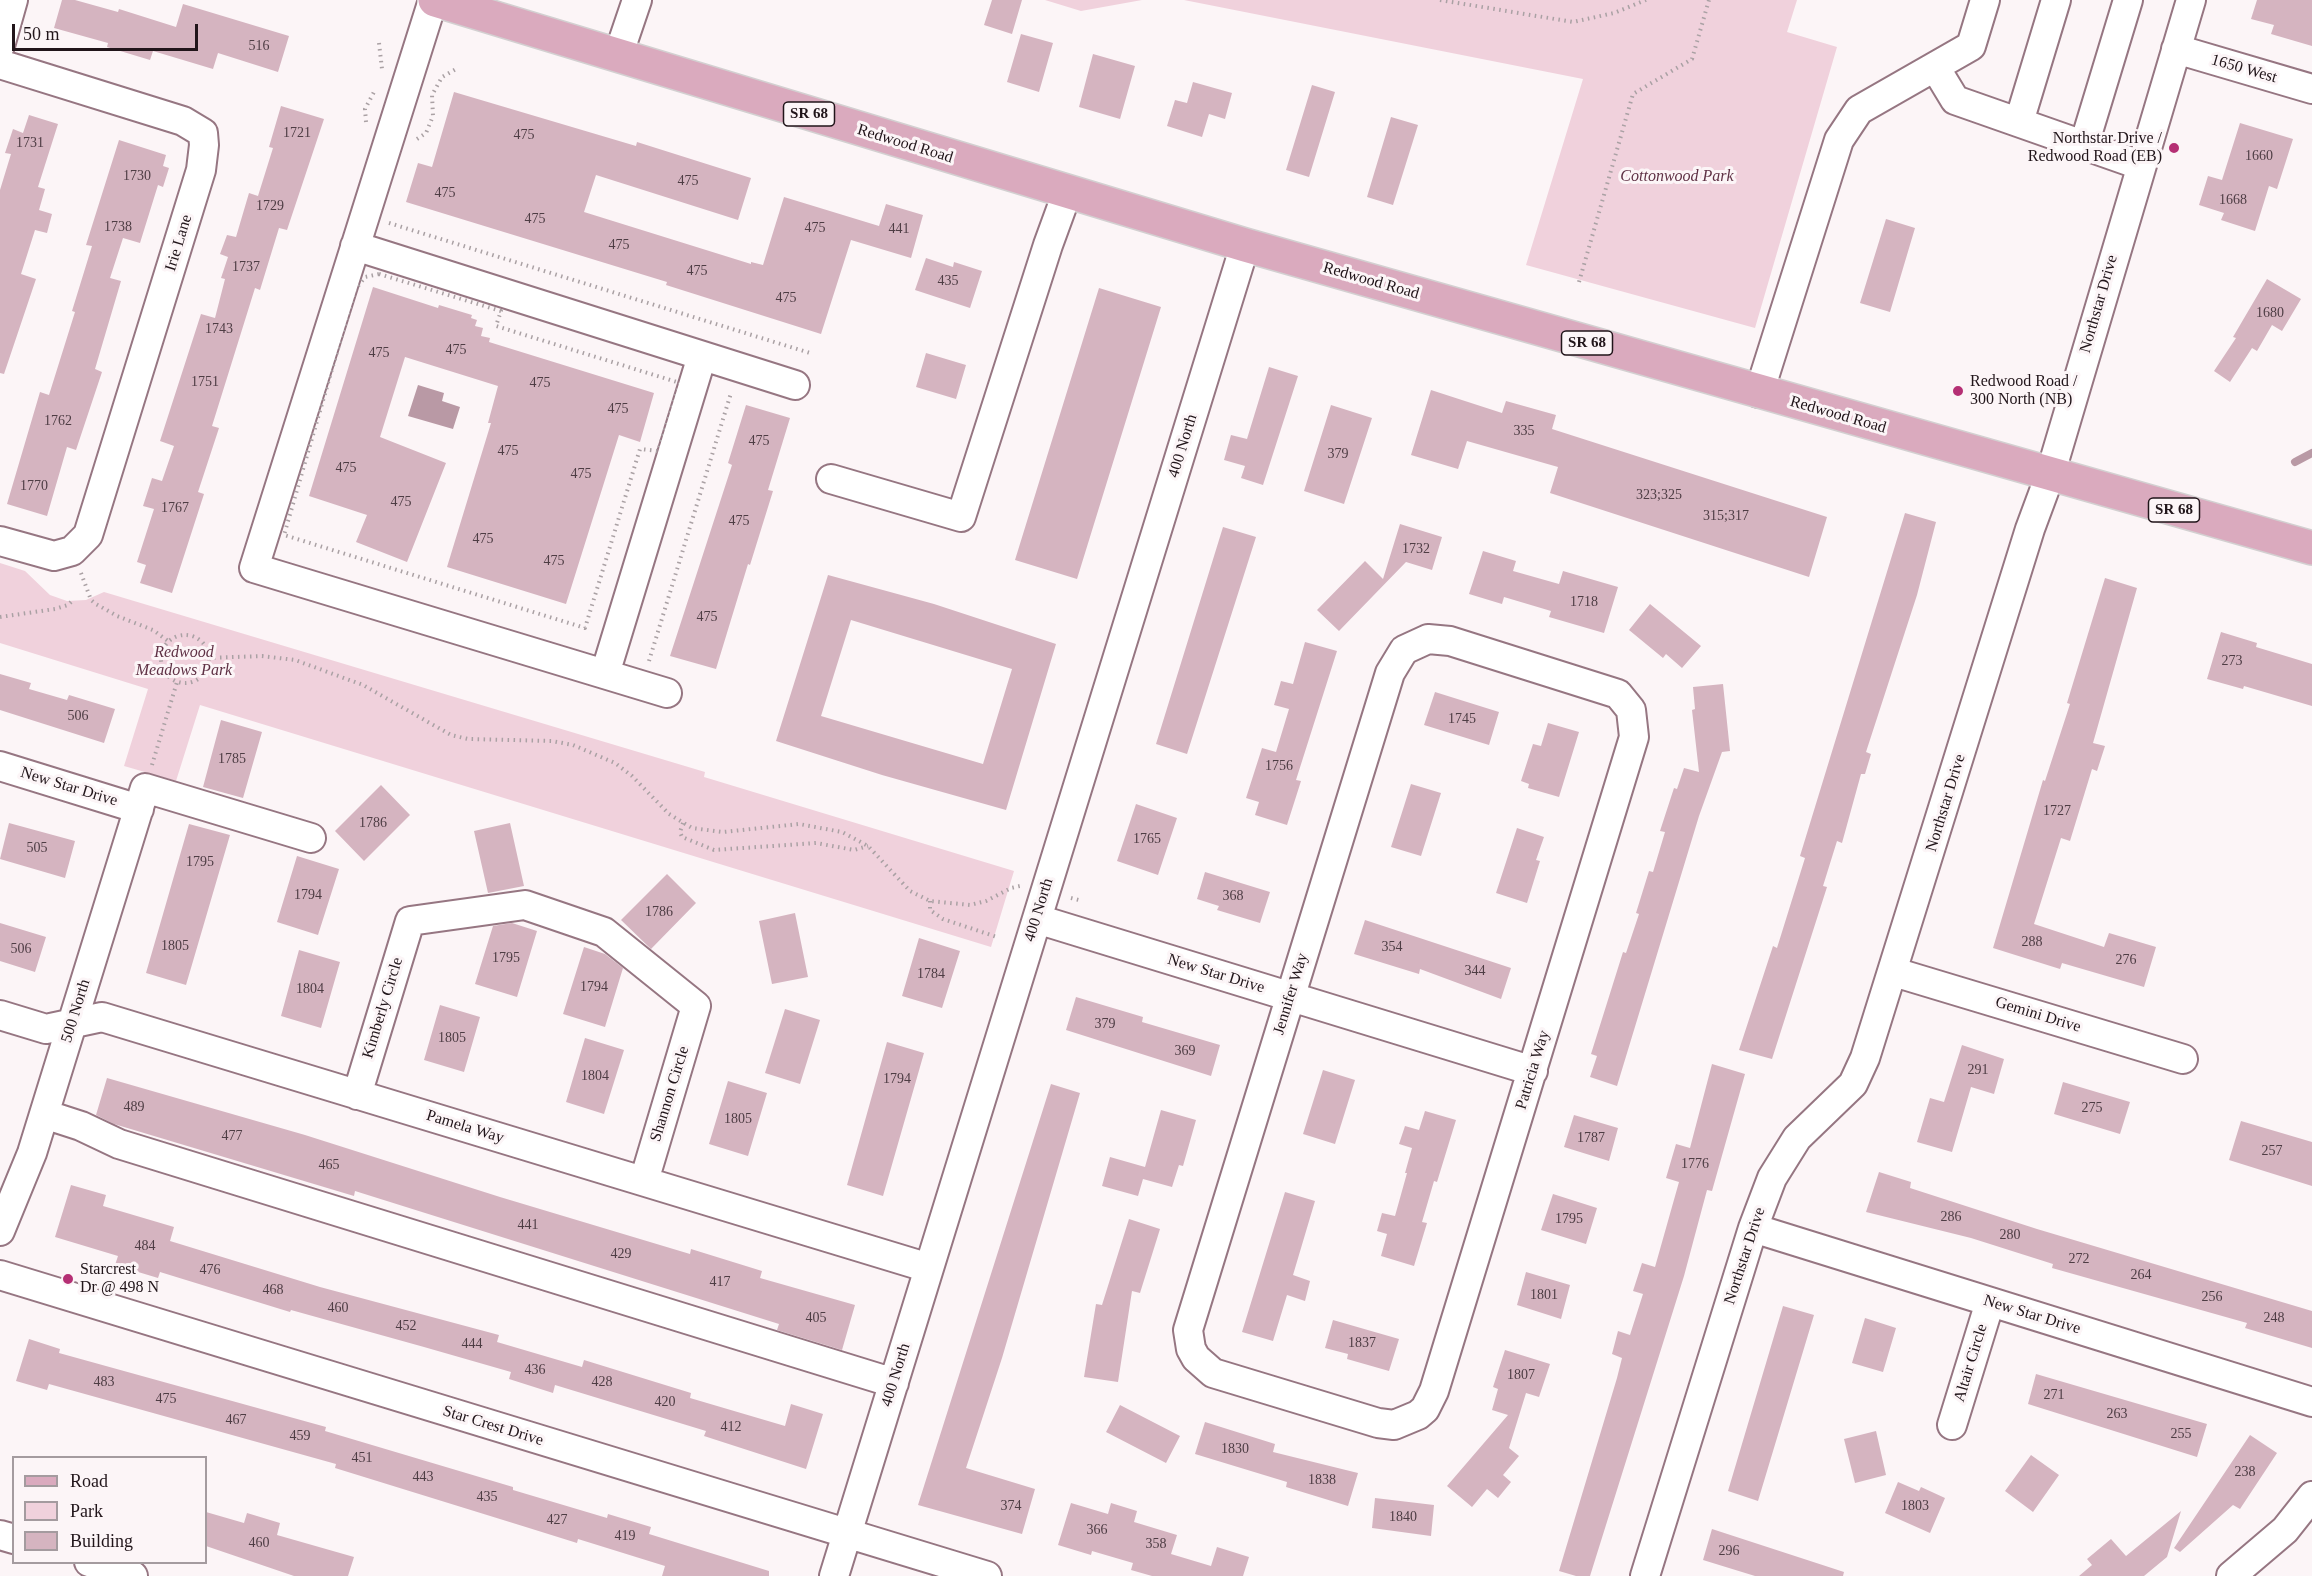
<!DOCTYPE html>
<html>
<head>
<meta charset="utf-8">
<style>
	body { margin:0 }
	#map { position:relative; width:2312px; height:1576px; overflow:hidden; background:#fcf5f7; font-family:"Times New Roman",serif }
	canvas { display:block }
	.legend { position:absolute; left:12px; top:1456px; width:195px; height:108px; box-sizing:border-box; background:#fcf5f7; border:2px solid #a49b9f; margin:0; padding:8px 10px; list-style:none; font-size:18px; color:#21151a }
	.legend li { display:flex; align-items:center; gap:12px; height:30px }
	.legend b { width:30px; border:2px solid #a49b9f }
	.scale { position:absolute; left:12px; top:24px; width:186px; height:27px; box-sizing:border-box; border:3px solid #21151a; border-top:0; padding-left:8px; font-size:18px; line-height:21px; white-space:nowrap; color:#21151a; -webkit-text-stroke:4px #fcf5f7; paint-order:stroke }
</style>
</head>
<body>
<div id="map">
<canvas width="2312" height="1576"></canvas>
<ul class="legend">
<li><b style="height:8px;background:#daaabe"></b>Road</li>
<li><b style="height:16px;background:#f0d1dc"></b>Park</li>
<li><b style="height:16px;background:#d5b4c0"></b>Building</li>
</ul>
<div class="scale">50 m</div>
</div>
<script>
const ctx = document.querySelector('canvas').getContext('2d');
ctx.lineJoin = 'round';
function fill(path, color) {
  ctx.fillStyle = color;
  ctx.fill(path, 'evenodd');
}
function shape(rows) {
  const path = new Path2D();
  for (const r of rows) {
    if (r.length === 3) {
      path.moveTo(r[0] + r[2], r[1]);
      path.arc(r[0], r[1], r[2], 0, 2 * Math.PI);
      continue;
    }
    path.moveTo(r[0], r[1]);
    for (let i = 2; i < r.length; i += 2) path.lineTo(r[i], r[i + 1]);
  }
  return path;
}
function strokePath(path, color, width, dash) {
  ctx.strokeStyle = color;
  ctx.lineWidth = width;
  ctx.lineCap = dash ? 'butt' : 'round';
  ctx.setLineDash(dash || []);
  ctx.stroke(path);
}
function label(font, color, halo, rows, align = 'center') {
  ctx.font = font + ' "Times New Roman",serif';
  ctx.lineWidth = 6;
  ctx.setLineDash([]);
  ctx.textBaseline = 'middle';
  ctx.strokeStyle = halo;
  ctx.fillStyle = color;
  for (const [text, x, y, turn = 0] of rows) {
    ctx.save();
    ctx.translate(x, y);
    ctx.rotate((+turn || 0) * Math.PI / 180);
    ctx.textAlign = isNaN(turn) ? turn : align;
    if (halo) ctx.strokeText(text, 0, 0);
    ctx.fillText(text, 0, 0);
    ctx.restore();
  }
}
const green = shape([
	[1045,0,1142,0,1081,11],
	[1184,0,1797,0,1787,32,1837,47,1755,328,1526,265,1583,79],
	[0,563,25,571,50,595,67,601,86,600,104,592,705,772,704,777,1014,871,991,947,200,705,176,781,124,766,148,689,0,643]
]);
const water = shape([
	[418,385,444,393,442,401,460,407,453,429,408,416]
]);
const stream = shape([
	[2295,462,2312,453]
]);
const building = shape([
	[62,0,75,0,118,12,119,9,176,27,183,4,289,36,278,72,218,53,213,69,153,51,150,60,107,47,108,43,54,28],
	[992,0,1022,0,1012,34,984,25],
	[2257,0,2312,0,2312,46,2271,34,2274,25,2251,19],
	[1021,34,1053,43,1039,92,1007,82],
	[1093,54,1135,66,1120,119,1079,107],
	[1193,82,1232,93,1225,119,1209,114,1202,137,1167,126,1175,100,1187,103],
	[1312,85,1335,92,1309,177,1286,170],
	[454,92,636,146,637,142,751,178,738,220,596,175,584,212,751,264,751,262,763,265,784,197,879,226,886,204,923,215,911,258,851,240,821,334,666,285,667,282,406,202,418,163,432,167],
	[281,106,324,119,287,230,279,228,260,290,255,288,212,426,219,428,198,492,204,494,172,593,140,583,146,565,137,562,154,509,143,506,152,478,162,481,174,446,160,441,201,314,215,318,225,279,221,278,228,257,220,254,227,235,236,237,249,193,258,196,273,148,269,147],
	[29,115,58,124,38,187,45,189,39,210,52,214,47,233,35,230,21,274,36,279,4,374,0,373,0,190,11,154,5,153,13,129,23,133],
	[1391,117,1418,125,1393,205,1367,197],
	[2240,123,2293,139,2277,189,2269,186,2255,231,2221,220,2224,213,2199,205,2208,176,2222,180],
	[119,140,166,155,163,166,169,168,163,187,158,185,140,243,123,238,110,278,121,281,95,369,102,372,76,450,67,447,47,516,7,504,40,392,49,395,75,312,72,311,92,246,86,245],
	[1886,219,1915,228,1890,312,1860,303],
	[926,258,953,267,954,262,982,271,970,308,915,290],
	[2267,279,2301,299,2282,331,2272,325,2257,351,2252,348,2230,382,2214,371,2236,338,2233,337],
	[373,287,438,308,439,305,472,315,471,318,477,320,475,326,483,328,481,336,490,338,489,342,654,393,640,442,619,435,566,604,447,567,491,423,488,423,498,386,405,357,380,437,446,463,407,562,356,542,367,515,309,496],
	[1099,288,1161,307,1077,579,1015,560],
	[926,353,966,365,956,399,916,387],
	[1269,367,1298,376,1263,485,1241,478,1245,466,1224,460,1231,435,1247,439],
	[1431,390,1502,413,1506,401,1556,415,1552,429,1827,517,1809,577,1550,493,1558,467,1467,441,1458,469,1411,455],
	[746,405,790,418,768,490,773,491,750,565,748,564,716,669,670,656,732,465,728,463],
	[1331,405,1372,418,1344,504,1304,491],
	[1905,513,1936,522,1917,595,1866,752,1871,754,1865,774,1861,774,1842,843,1837,841,1823,886,1827,887,1772,1059,1739,1050,1773,946,1777,948,1805,858,1800,856],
	[1400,524,1442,537,1432,570,1406,562,1339,631,1317,610,1365,561,1383,579],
	[1223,527,1256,537,1187,754,1156,744],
	[1483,551,1516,561,1513,571,1559,584,1563,571,1618,587,1604,633,1549,617,1551,611,1504,597,1502,604,1469,594],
	[828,575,934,604,1056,644,1006,810,882,775,776,741],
	[851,620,1012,669,983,764,821,716],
	[2105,578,2137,588,2093,743,2105,746,2097,771,2092,769,2070,841,2061,838,2034,924,2104,947,2109,933,2156,947,2144,987,2062,963,2060,969,1993,948,2043,780,2045,781,2070,704,2067,703],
	[1650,604,1701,646,1682,668,1666,654,1663,658,1629,630],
	[2221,632,2257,643,2256,647,2312,664,2312,706,2244,686,2243,689,2207,679],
	[1305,642,1337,651,1296,780,1301,781,1287,825,1255,815,1259,802,1246,798,1262,748,1276,752,1289,709,1274,705,1281,681,1293,684],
	[0,674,31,683,29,689,67,700,69,695,115,709,104,743,0,710],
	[1723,684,1730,751,1722,752,1699,816,1617,1086,1590,1077,1597,1056,1591,1054,1623,952,1626,953,1639,914,1636,913,1649,871,1653,872,1665,832,1660,831,1674,788,1677,789,1684,768,1699,772,1692,710,1695,709,1693,687],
	[1435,692,1499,712,1489,745,1424,725],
	[221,720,262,732,243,798,203,787],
	[1548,723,1579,732,1559,797,1528,788,1529,784,1521,781,1533,744,1541,746],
	[1411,784,1441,793,1421,856,1391,847],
	[381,785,410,815,364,861,335,831],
	[1136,804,1177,818,1158,875,1117,861],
	[9,823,75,841,65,878,0,859],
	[510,823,524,886,488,893,474,831],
	[189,824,230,835,186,985,146,973],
	[1517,828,1544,837,1536,860,1540,861,1527,903,1496,893],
	[297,856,339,869,318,935,277,922],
	[1205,872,1270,892,1260,923,1217,910,1219,906,1197,899],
	[667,874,696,903,651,949,621,920],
	[795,913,808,977,772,984,759,921],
	[1365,920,1511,968,1501,999,1420,969,1419,974,1354,954],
	[0,923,46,937,35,972,0,961],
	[512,923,537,931,517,997,475,984,493,926],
	[919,938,960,951,942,1008,902,996],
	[584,947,605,954,623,968,605,1027,563,1014],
	[299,950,340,962,321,1028,281,1016],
	[1076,997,1143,1017,1142,1022,1220,1045,1211,1076,1066,1030],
	[440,1005,480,1017,464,1072,424,1060],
	[785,1009,820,1020,800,1084,765,1073],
	[585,1038,624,1050,604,1114,566,1102],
	[887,1042,924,1053,883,1196,847,1185],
	[1962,1045,2004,1059,1994,1094,1971,1087,1952,1152,1917,1142,1930,1098,1944,1102],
	[1712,1064,1745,1074,1712,1191,1707,1190,1684,1276,1590,1576,1576,1576,1559,1571,1617,1378,1622,1358,1612,1354,1618,1331,1630,1335,1643,1294,1633,1291,1642,1263,1655,1267,1679,1182,1666,1178,1676,1144,1690,1148],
	[1323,1070,1355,1080,1335,1144,1303,1134],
	[107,1078,305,1135,500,1197,690,1254,691,1249,762,1271,760,1278,855,1305,842,1350,777,1330,779,1324,355,1191,354,1196,114,1124,96,1115],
	[728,1081,767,1093,748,1156,709,1144],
	[2063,1082,2130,1102,2120,1134,2054,1114],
	[1051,1084,1080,1093,1002,1358,966,1468,1035,1489,1022,1534,918,1505],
	[1161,1110,1196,1120,1183,1166,1179,1165,1172,1187,1143,1179,1138,1196,1102,1186,1110,1157,1145,1167],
	[1425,1111,1456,1120,1437,1182,1434,1181,1422,1222,1427,1223,1414,1266,1381,1256,1387,1234,1377,1231,1382,1213,1395,1216,1407,1173,1405,1173,1412,1148,1399,1144,1405,1126,1419,1130],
	[1574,1115,1618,1128,1609,1161,1564,1147],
	[2241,1121,2312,1142,2312,1186,2229,1160],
	[1879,1172,1911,1182,1910,1188,2037,1229,2312,1311,2312,1348,2245,1328,2247,1323,2052,1268,2053,1264,1971,1238,1866,1212],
	[71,1185,106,1195,103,1206,174,1227,170,1241,320,1287,499,1335,497,1342,582,1367,584,1360,691,1393,690,1398,785,1426,791,1404,823,1414,806,1469,704,1436,706,1431,555,1385,553,1393,509,1379,511,1372,424,1347,291,1310,290,1312,160,1272,158,1278,115,1265,118,1256,55,1237],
	[1285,1192,1315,1201,1293,1275,1310,1281,1305,1301,1287,1295,1273,1341,1242,1332],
	[1553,1194,1597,1208,1586,1244,1541,1230],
	[1129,1219,1160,1229,1140,1293,1132,1291,1118,1382,1084,1377,1096,1304,1102,1305],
	[1526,1272,1570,1285,1561,1319,1517,1305],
	[1783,1306,1814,1315,1758,1501,1728,1491],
	[1865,1318,1896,1328,1883,1372,1852,1363],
	[1333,1320,1399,1339,1389,1371,1347,1359,1348,1354,1325,1348],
	[29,1339,60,1349,59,1353,326,1427,325,1431,513,1487,513,1490,607,1518,608,1514,651,1527,649,1534,769,1571,769,1576,662,1576,665,1566,578,1539,577,1543,529,1528,335,1468,336,1464,49,1384,47,1390,16,1381],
	[1505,1350,1550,1364,1539,1397,1526,1393,1509,1448,1519,1456,1503,1475,1511,1482,1498,1498,1487,1489,1472,1507,1447,1486,1508,1415,1492,1410,1498,1389,1493,1387],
	[2036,1374,2207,1424,2197,1457,2028,1404],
	[1120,1405,1180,1436,1166,1463,1106,1432],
	[1205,1422,1275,1444,1273,1452,1358,1473,1348,1506,1286,1487,1287,1482,1195,1454],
	[1876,1431,1886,1475,1855,1483,1844,1439],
	[2250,1435,2277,1453,2240,1509,2233,1505,2180,1552,2174,1548],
	[2031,1455,2059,1475,2033,1512,2005,1491],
	[1898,1482,1919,1491,1921,1487,1945,1498,1930,1533,1885,1513],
	[1375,1498,1434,1505,1431,1536,1372,1528],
	[1071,1503,1108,1514,1111,1503,1137,1511,1134,1522,1177,1535,1171,1554,1211,1566,1217,1547,1249,1557,1243,1576,1152,1576,1131,1570,1133,1563,1092,1551,1091,1555,1058,1545],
	[2181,1511,2167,1557,2144,1576,2079,1576,2092,1565,2087,1559,2111,1539,2126,1556],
	[206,1512,244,1523,247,1513,280,1523,277,1535,354,1557,348,1576,294,1576,206,1546],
	[1712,1529,1844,1572,1843,1576,1755,1576,1703,1560]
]);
const path = shape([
	[1440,0,1573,22,1614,13,1646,0],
	[379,43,382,69],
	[366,122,365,109,374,92],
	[417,139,426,133,433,116,432,95,442,77,456,69],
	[389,223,810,353],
	[379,274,501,311,496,326,680,383,658,451,640,449,585,628,284,535,355,290,365,277,379,274],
	[1579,282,1633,94,1692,59,1709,0],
	[81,573,91,600,96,604,117,616,153,630,168,641],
	[0,617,55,609,68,605,74,599],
	[185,659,24],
	[208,658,262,656,295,660,363,685,451,735,468,739,552,741,573,745,615,763,632,776,669,814,692,828,723,832,799,824,842,832,868,846,910,891,930,901,970,905,986,901,1011,888,1020,886],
	[649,661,731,393],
	[152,765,177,682],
	[683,823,680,832,682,837,714,850,816,843,854,850,868,846],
	[1071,898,1079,900],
	[930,901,930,910,943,919,997,937]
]);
const minor = shape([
	[433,0,254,568,667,693],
	[0,46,13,0],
	[2176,49,2312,89],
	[618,56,637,0],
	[0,64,183,121,203,133,204,145,201,170,88,535,72,551,54,556,0,541],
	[1935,67,1955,100,2140,165],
	[2019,122,2056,0],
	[2084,145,2128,0],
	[355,246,795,385],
	[1759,393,1839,140,1859,110,1971,46,1985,0],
	[831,479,961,517,1048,245,1067,193],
	[1428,639,1450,641,1618,694,1631,710,1634,737,1434,1391,1425,1409,1418,1415,1394,1425,1378,1423,1213,1373,1196,1358,1191,1349,1188,1330,1390,673,1404,650,1428,639],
	[605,674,702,356],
	[0,766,139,809],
	[1037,919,1533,1071],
	[1894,972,2183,1059],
	[0,1015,46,1029,102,1017,929,1268],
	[357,1095,410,921,525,905,604,932,696,1006,644,1181],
	[44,1114,81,1126,119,1144,894,1383],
	[1753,1228,2312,1402],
	[0,1231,32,1153,145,788,311,838],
	[0,1275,987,1576],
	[1952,1425,1990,1302],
	[0,1535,14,1539],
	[89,1562,133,1576],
	[834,1576,1245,245],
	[1645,1576,1753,1228,1772,1178,1797,1138,1853,1084,1865,1058,2030,529,2050,475,2191,0],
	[2231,1576,2285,1530,2312,1496]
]);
const major = shape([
	[435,0,1245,245,2312,548]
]);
const markers = [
	[2174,148,6,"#b52f74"],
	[1958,391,6,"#b52f74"],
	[68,1279,6,"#b52f74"]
];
const numberNames = [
	["516",259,46],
	["1721",297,133],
	["475",524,135],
	["1731",30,143],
	["1660",2259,156],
	["1730",137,176],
	["475",688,181],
	["475",445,193],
	["1668",2233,200],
	["1729",270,206],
	["475",535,219],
	["1738",118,227],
	["475",815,228],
	["441",899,229],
	["475",619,245],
	["1737",246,267],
	["475",697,271],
	["435",948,281],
	["475",786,298],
	["1680",2270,313],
	["1743",219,329],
	["475",456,350],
	["475",379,353],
	["1751",205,382],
	["475",540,383],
	["475",618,409],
	["1762",58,421],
	["335",1524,431],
	["475",759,441],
	["475",508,451],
	["379",1338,454],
	["475",346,468],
	["475",581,474],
	["1770",34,486],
	["323;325",1659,495],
	["475",401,502],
	["1767",175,508],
	["315;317",1726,516],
	["475",739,521],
	["475",483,539],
	["1732",1416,549],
	["475",554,561],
	["1718",1584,602],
	["475",707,617],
	["273",2232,661],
	["506",78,716],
	["1745",1462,719],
	["1785",232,759],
	["1756",1279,766],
	["1727",2057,811],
	["1786",373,823],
	["1765",1147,839],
	["505",37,848],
	["1795",200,862],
	["1794",308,895],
	["368",1233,896],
	["1786",659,912],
	["288",2032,942],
	["1805",175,946],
	["354",1392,947],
	["506",21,949],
	["1795",506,958],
	["276",2126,960],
	["344",1475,971],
	["1784",931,974],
	["1794",594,987],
	["1804",310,989],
	["379",1105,1024],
	["1805",452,1038],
	["369",1185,1051],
	["291",1978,1070],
	["1804",595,1076],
	["1794",897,1079],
	["489",134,1107],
	["275",2092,1108],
	["1805",738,1119],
	["477",232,1136],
	["1787",1591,1138],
	["257",2272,1151],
	["1776",1695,1164],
	["465",329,1165],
	["286",1951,1217],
	["1795",1569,1219],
	["441",528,1225],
	["280",2010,1235],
	["484",145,1246],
	["429",621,1254],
	["272",2079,1259],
	["476",210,1270],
	["264",2141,1275],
	["417",720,1282],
	["468",273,1290],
	["1801",1544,1295],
	["256",2212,1297],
	["460",338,1308],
	["405",816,1318],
	["248",2274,1318],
	["452",406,1326],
	["1837",1362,1343],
	["444",472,1344],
	["436",535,1370],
	["1807",1521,1375],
	["483",104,1382],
	["428",602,1382],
	["271",2054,1395],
	["475",166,1399],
	["420",665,1402],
	["263",2117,1414],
	["467",236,1420],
	["412",731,1427],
	["255",2181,1434],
	["459",300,1436],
	["1830",1235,1449],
	["451",362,1458],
	["238",2245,1472],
	["443",423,1477],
	["1838",1322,1480],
	["435",487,1497],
	["374",1011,1506],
	["1803",1915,1506],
	["1840",1403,1517],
	["427",557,1520],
	["366",1097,1530],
	["419",625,1536],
	["460",259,1543],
	["358",1156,1544],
	["296",1729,1551]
];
const shields = [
	[809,114,51],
	[1587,343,51],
	[2174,510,51]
];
const shieldNames = [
	["SR 68",809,114],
	["SR 68",1587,343],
	["SR 68",2174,510]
];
const streetNames = [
	["1650 West",2244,69,16],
	["Redwood Road",905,144,17],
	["Irie Lane",179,243,-73],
	["Redwood Road",1371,281,16],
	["Northstar Drive",2099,304,-74],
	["Redwood Road",1838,415,16],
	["400 North",1183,446,-73],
	["New Star Drive",69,787,17],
	["Northstar Drive",1946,803,-73],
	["400 North",1039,910,-73],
	["New Star Drive",1216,974,17],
	["Jennifer Way",1291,994,-73],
	["Kimberly Circle",383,1008,-73],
	["500 North",76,1011,-73],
	["Gemini Drive",2038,1015,17],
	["Patricia Way",1533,1070,-73],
	["Shannon Circle",670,1094,-73],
	["Pamela Way",465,1127,17],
	["Northstar Drive",1745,1256,-72],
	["New Star Drive",2032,1315,17],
	["Altair Circle",1971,1363,-73],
	["400 North",896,1375,-73],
	["Star Crest Drive",493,1426,17]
];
const poiNames = [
	["Northstar Drive /",2162,139,"right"],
	["Redwood Road (EB)",2162,157,"right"],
	["Redwood Road /",1970,382],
	["300 North (NB)",1970,400],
	["Starcrest",80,1270],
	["Dr @ 498 N",80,1288]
];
const parkNames = [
	["Cottonwood Park",1677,177],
	["Redwood",184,653],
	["Meadows Park",184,671]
];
fill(green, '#f0d1dc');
fill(water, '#b999a5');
strokePath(stream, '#b999a5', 8);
fill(building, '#d5b4c0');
strokePath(minor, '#967682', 32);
strokePath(major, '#d3d0d1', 36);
strokePath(path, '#aaa1a4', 4, [1.5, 4.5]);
strokePath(minor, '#fff', 28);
strokePath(major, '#daaabe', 33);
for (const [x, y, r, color] of markers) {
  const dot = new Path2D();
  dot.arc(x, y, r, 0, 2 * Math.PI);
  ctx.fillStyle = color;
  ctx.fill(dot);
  strokePath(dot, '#fcf5f7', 2);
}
label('14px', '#4e3d44', null, numberNames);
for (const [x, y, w] of shields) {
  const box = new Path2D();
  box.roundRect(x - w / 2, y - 12, w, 24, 4.5);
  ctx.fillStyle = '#fcf5f7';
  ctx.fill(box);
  strokePath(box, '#21151a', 1.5);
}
label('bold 15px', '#21151a', null, shieldNames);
label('16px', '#21151a', '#fcf5f7', streetNames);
label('16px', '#21151a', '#fcf5f7', poiNames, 'left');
label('italic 16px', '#5f3145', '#fcf5f7', parkNames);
</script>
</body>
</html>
